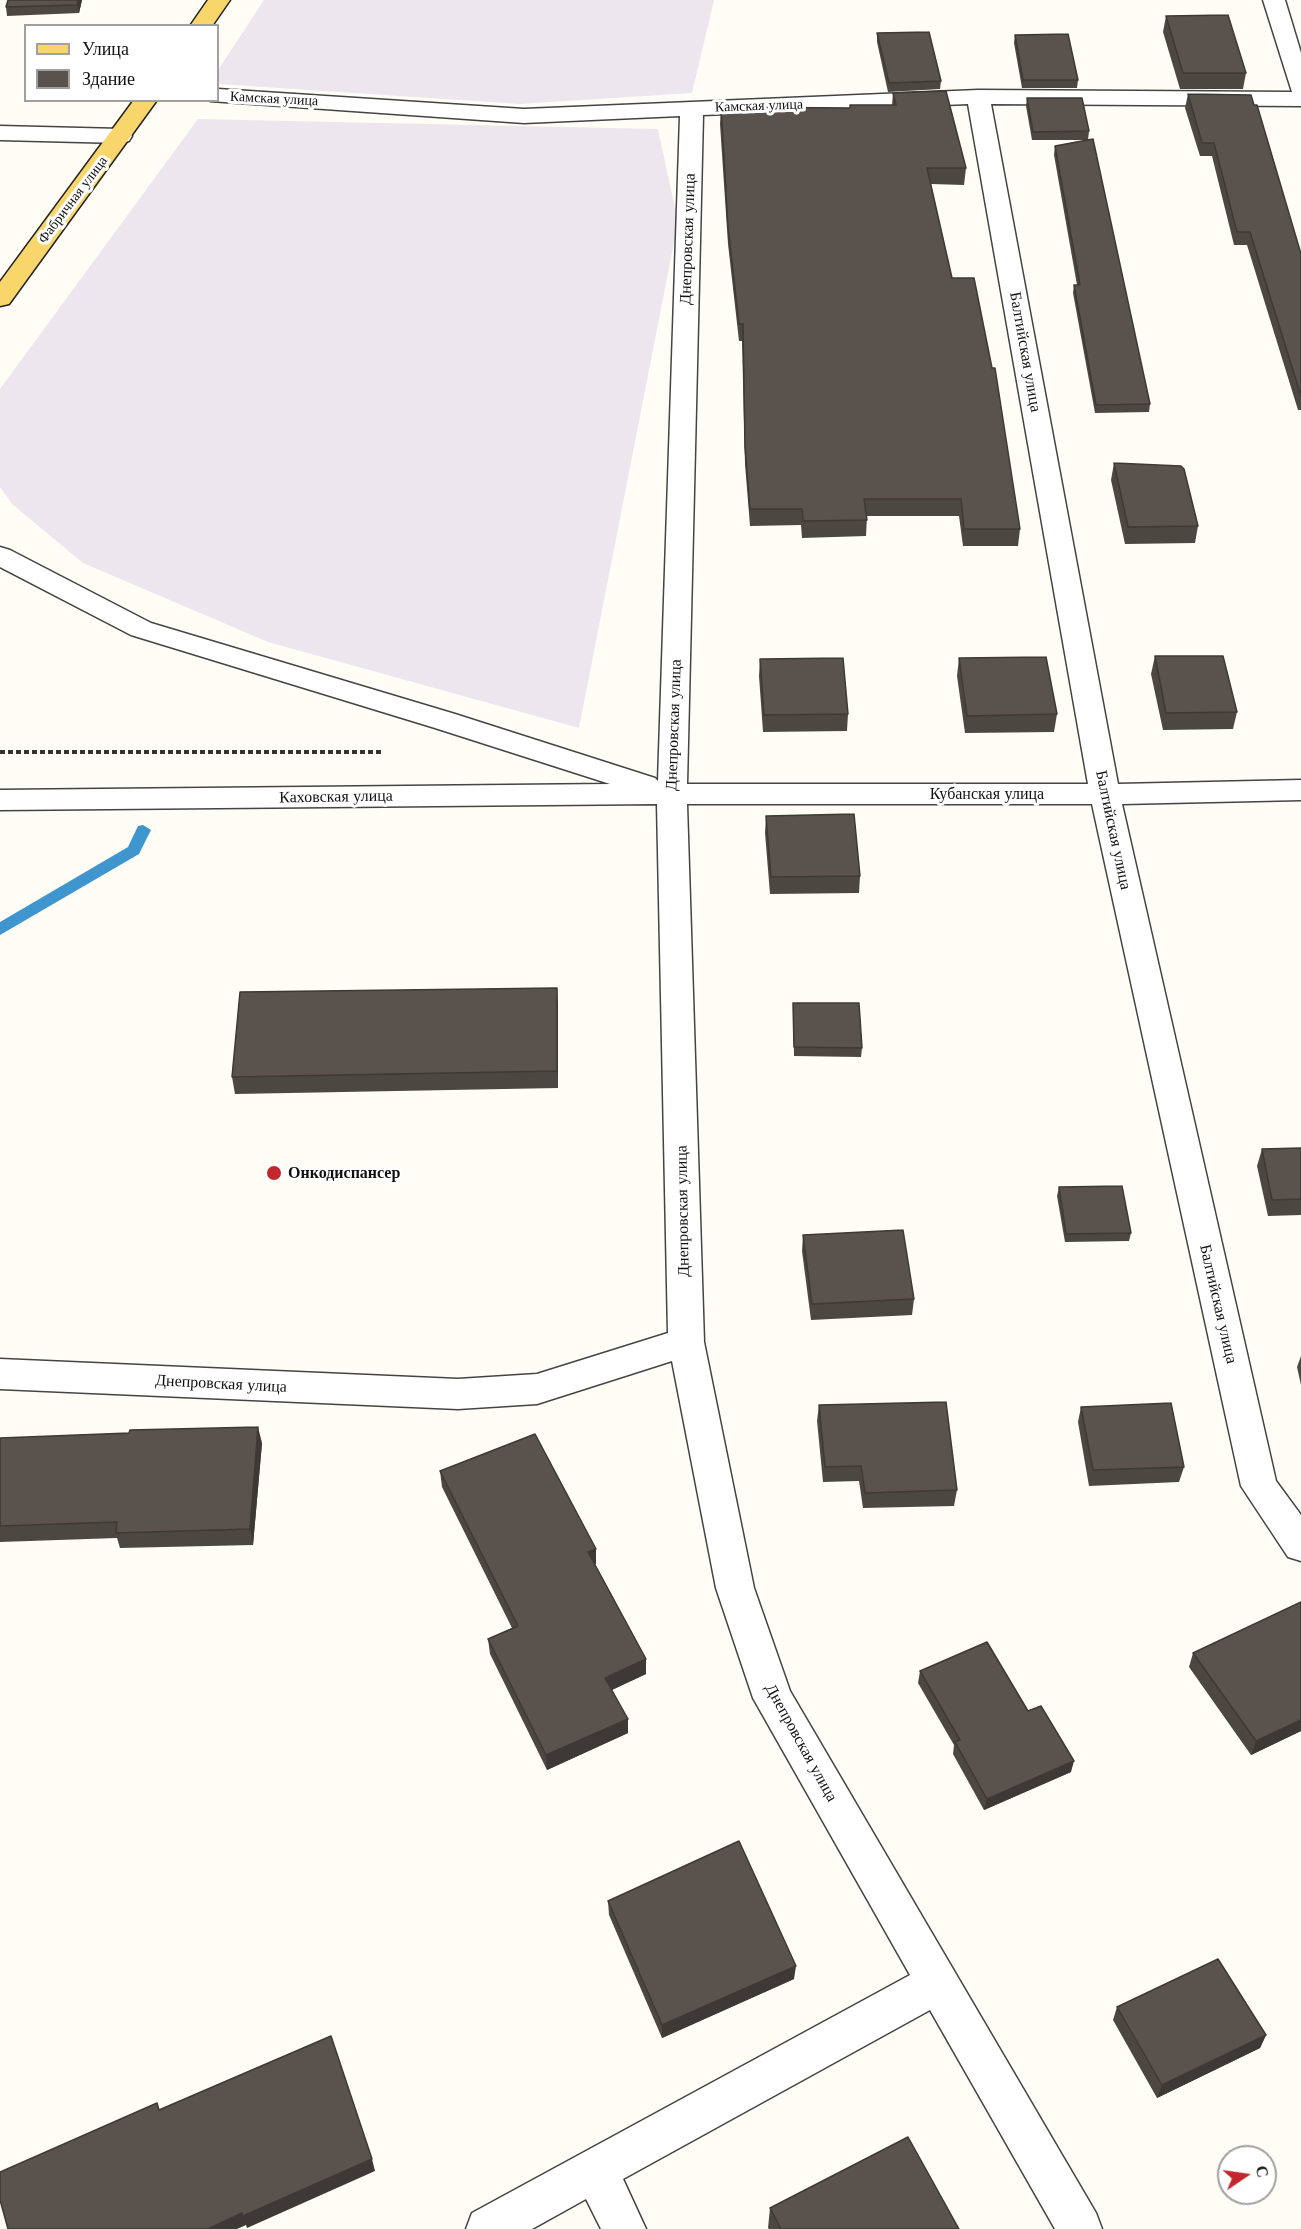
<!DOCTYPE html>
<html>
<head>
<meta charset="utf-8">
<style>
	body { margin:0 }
	#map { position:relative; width:1301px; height:2229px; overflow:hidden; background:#fffdf5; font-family:"Libre Baskerville",serif }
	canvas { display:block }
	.legend { position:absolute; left:24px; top:24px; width:195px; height:78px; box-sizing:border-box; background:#fff; border:2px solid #a0a0a0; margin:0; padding:8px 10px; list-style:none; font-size:18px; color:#111 }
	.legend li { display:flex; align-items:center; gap:12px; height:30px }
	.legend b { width:30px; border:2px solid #a0a0a0 }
	.north { position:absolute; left:1217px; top:2145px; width:60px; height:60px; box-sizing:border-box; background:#fff; border:2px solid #a0a0a0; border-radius:50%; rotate:77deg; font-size:16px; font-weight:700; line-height:24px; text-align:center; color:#111 }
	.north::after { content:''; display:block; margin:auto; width:21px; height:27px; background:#c4262e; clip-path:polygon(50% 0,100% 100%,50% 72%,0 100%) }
</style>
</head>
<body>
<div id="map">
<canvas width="1301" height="2229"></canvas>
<ul class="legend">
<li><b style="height:8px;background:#f9d66b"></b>Улица</li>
<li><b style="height:16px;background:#5a524d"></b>Здание</li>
</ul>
<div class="north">С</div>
</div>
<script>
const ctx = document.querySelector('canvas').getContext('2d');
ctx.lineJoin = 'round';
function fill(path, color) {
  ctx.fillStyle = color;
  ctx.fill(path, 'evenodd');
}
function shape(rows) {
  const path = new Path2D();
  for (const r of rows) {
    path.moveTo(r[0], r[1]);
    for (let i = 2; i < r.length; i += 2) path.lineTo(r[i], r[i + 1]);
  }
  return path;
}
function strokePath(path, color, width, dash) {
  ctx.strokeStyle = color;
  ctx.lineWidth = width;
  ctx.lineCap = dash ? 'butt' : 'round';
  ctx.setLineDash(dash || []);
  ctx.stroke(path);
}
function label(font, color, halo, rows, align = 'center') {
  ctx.font = font + ' "Libre Baskerville",serif';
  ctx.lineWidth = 6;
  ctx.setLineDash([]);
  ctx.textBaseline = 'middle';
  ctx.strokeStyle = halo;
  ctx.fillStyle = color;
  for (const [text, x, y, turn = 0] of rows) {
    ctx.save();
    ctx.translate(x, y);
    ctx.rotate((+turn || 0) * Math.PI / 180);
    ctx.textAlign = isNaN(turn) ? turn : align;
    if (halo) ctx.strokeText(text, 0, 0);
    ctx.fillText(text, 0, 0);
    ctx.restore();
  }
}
const industrial = shape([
	[264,0,714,0,692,93,520,104,218,84,218,70],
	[198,119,658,129,678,222,579,728,268,642,83,563,12,504,0,487,0,389]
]);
const stream = shape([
	[143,825,151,830,139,854,0,935,0,922,128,847,138,826,143,825]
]);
const path = shape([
	[0,752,383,752]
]);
const minor = shape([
	[1263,0,1285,0,1301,53,1301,106,991,104,1118,784,1301,780,1301,800,1122,804,1276,1481,1301,1515,1301,1561,1288,1557,1241,1486,1092,804,687,804,704,1342,754,1588,790,1691,1096,2213,1102,2229,1055,2229,930,2010,623,2179,646,2229,601,2229,586,2199,532,2229,466,2229,472,2213,910,1975,753,1698,716,1588,672,1361,537,1404,458,1409,0,1389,0,1359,458,1379,537,1374,668,1333,657,804,0,810,0,790,610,784,435,728,131,635,0,567,0,547,10,550,151,623,455,714,655,778,658,781,680,116,524,123,210,101,218,100,218,89,524,109,978,90,1292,92,1263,0],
	[968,104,1088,784,687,784,703,115,968,104],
	[0,126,121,129,129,131,132,136,129,141,121,143,0,140,0,126]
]);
const major = shape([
	[208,0,230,0,212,26,190,26,208,0],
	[134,100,157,100,9,304,0,306,0,282,134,100]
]);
const wall = shape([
	[8,0,82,0,79,13,7,16,6,7],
	[1166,16,1246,73,1243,89,1180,89,1163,32],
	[877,33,941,81,940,89,888,92,877,42],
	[1015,35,1078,80,1077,88,1022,88,1014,43],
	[893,93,966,168,964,185,931,184,952,278,1020,529,1018,546,963,546,959,516,867,516,866,536,802,538,801,525,750,526,745,464,742,341,739,341,728,244,720,124,721,107,850,108,892,105],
	[1188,94,1301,254,1301,410,1298,410,1247,245,1234,245,1212,156,1200,156,1185,108],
	[1027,98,1089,131,1088,140,1150,404,1149,412,1095,413,1073,293,1074,285,1077,285,1054,155,1055,146,1087,140,1032,140,1026,106],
	[1114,463,1198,526,1195,543,1125,544,1111,480],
	[1155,656,1237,712,1233,729,1163,730,1151,674],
	[959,658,1057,714,1054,732,965,733,957,676],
	[760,659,848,714,847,731,763,732,759,676],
	[766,816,860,876,859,893,770,894,765,833],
	[557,988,558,1088,235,1094,232,1077],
	[793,1003,862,1048,861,1057,794,1056],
	[1301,1148,1301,1215,1268,1216,1257,1166,1262,1149],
	[1059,1187,1131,1233,1129,1241,1065,1242,1057,1196],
	[803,1235,914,1299,912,1315,811,1320,802,1251],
	[1301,1356,1301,1385,1297,1367],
	[819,1405,957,1490,954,1506,863,1508,859,1481,823,1482,817,1421],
	[1081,1407,1184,1467,1179,1482,1089,1486,1078,1422],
	[129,1433,262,1443,253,1545,120,1548,117,1538,0,1542,0,1438],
	[440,1471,596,1549,596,1564,595,1564,646,1659,646,1674,612,1690,628,1733,547,1770,490,1654,488,1639,512,1628,442,1487],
	[1193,1653,1301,1731,1251,1755,1189,1667],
	[920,1671,1028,1711,1071,1772,984,1810,953,1754,954,1745,918,1683],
	[608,1901,794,1979,662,2038,609,1915],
	[1117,2007,1266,2035,1260,2048,1157,2098,1113,2020],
	[770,2208,959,2229,769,2229,768,2228]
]);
const shadedWall = shape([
	[78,0,82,0,79,13,77,5],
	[557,988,558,1005,558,1088,557,1071],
	[258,1427,262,1443,253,1545,250,1529],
	[596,1549,596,1564,589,1567,588,1552],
	[646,1659,646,1674,605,1693,605,1678],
	[628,1719,628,1733,547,1770,546,1755],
	[1301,1720,1301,1731,1251,1755,1256,1741],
	[1074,1761,1071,1772,984,1810,987,1799],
	[796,1966,794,1979,662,2038,662,2025],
	[1266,2035,1260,2048,1157,2098,1162,2085],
	[372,2159,375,2171,247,2228,246,2225,237,2229,208,2229,242,2213]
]);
const building = shape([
	[8,0,78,0,77,5,6,7,8,0],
	[1228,15,1246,73,1183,73,1166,16,1228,15],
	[929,32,941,81,889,83,877,33,929,32],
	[1068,34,1078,80,1023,80,1015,35,1068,34],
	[946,91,966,168,927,168,952,278,974,278,992,368,995,368,1020,529,964,529,961,499,864,499,867,520,803,521,802,509,750,509,745,447,743,324,739,324,728,227,721,107,850,108,850,105,896,105,893,93,946,91],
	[1188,94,1251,95,1254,105,1257,105,1301,254,1301,396,1250,232,1237,232,1214,143,1202,143,1188,94],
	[1027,98,1082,98,1089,131,1033,132,1027,98],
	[1093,139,1150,404,1096,405,1074,285,1080,285,1055,146,1093,139],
	[1114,463,1181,466,1184,469,1198,526,1128,527,1114,463],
	[1155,656,1223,656,1237,712,1166,713,1155,656],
	[1046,657,1057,714,967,716,959,658,1046,657],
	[843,658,848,714,764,715,760,659,843,658],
	[854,814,860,876,771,877,766,816,854,814],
	[557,988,557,1071,232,1077,240,992,557,988],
	[793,1003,859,1003,862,1048,794,1047,793,1003],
	[1301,1148,1301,1199,1272,1200,1262,1149,1301,1148],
	[1122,1186,1131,1233,1066,1234,1059,1187,1122,1186],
	[903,1230,914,1299,812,1304,803,1235,903,1230],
	[946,1402,957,1490,865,1493,861,1466,825,1467,819,1405,946,1402],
	[1171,1403,1184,1467,1093,1470,1081,1407,1171,1403],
	[258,1427,250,1529,116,1533,117,1522,0,1526,0,1438,129,1433,130,1430,258,1427],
	[535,1434,596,1549,588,1552,646,1659,605,1678,628,1719,546,1755,488,1639,518,1626,440,1471,535,1434],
	[1301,1602,1301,1720,1256,1741,1193,1653,1301,1602],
	[987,1642,1028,1711,1041,1706,1074,1761,987,1799,955,1742,960,1740,920,1671,987,1642],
	[739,1841,796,1966,662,2025,608,1901,739,1841],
	[1218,1959,1266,2035,1162,2085,1117,2007,1218,1959],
	[331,2036,372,2159,243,2216,242,2213,208,2229,8,2229,0,2200,0,2172,157,2103,159,2110,331,2036],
	[908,2137,959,2229,781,2229,770,2208,908,2137]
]);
const markers = [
	[274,1173,8,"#c4262e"]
];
const farStreetnames = [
	["Камская улица",274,99,3],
	["Камская улица",759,106,-2],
	["Фабричная улица",73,200,-53]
];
const streetNames = [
	["Днепровская улица",688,239,-88],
	["Балтийская улица",1025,352,80],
	["Днепровская улица",674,725,-88],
	["Кубанская улица",987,794],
	["Каховская улица",336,797,-1],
	["Балтийская улица",1113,830,78],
	["Днепровская улица",683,1211,-91],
	["Балтийская улица",1218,1304,77],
	["Днепровская улица",221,1384,3],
	["Днепровская улица",801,1743,61]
];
const poiNames = [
	["Онкодиспансер",288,1173]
];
fill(industrial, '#eee6ef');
fill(stream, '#3f96cf');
strokePath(minor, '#444', 3);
strokePath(major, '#222', 3);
strokePath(path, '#333', 4, [5, 3]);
fill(minor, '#fff');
fill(major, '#f9d66b');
fill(wall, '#4d4742');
fill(shadedWall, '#3f3936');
fill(building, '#5a524d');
strokePath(building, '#3f3936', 1.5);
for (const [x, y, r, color] of markers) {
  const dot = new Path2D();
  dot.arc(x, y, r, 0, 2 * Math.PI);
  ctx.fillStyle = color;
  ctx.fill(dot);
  strokePath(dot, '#fff', 2);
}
label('14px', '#111', '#fff', farStreetnames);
label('16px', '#111', '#fff', streetNames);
label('bold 16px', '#111', '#fff', poiNames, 'left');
</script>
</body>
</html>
